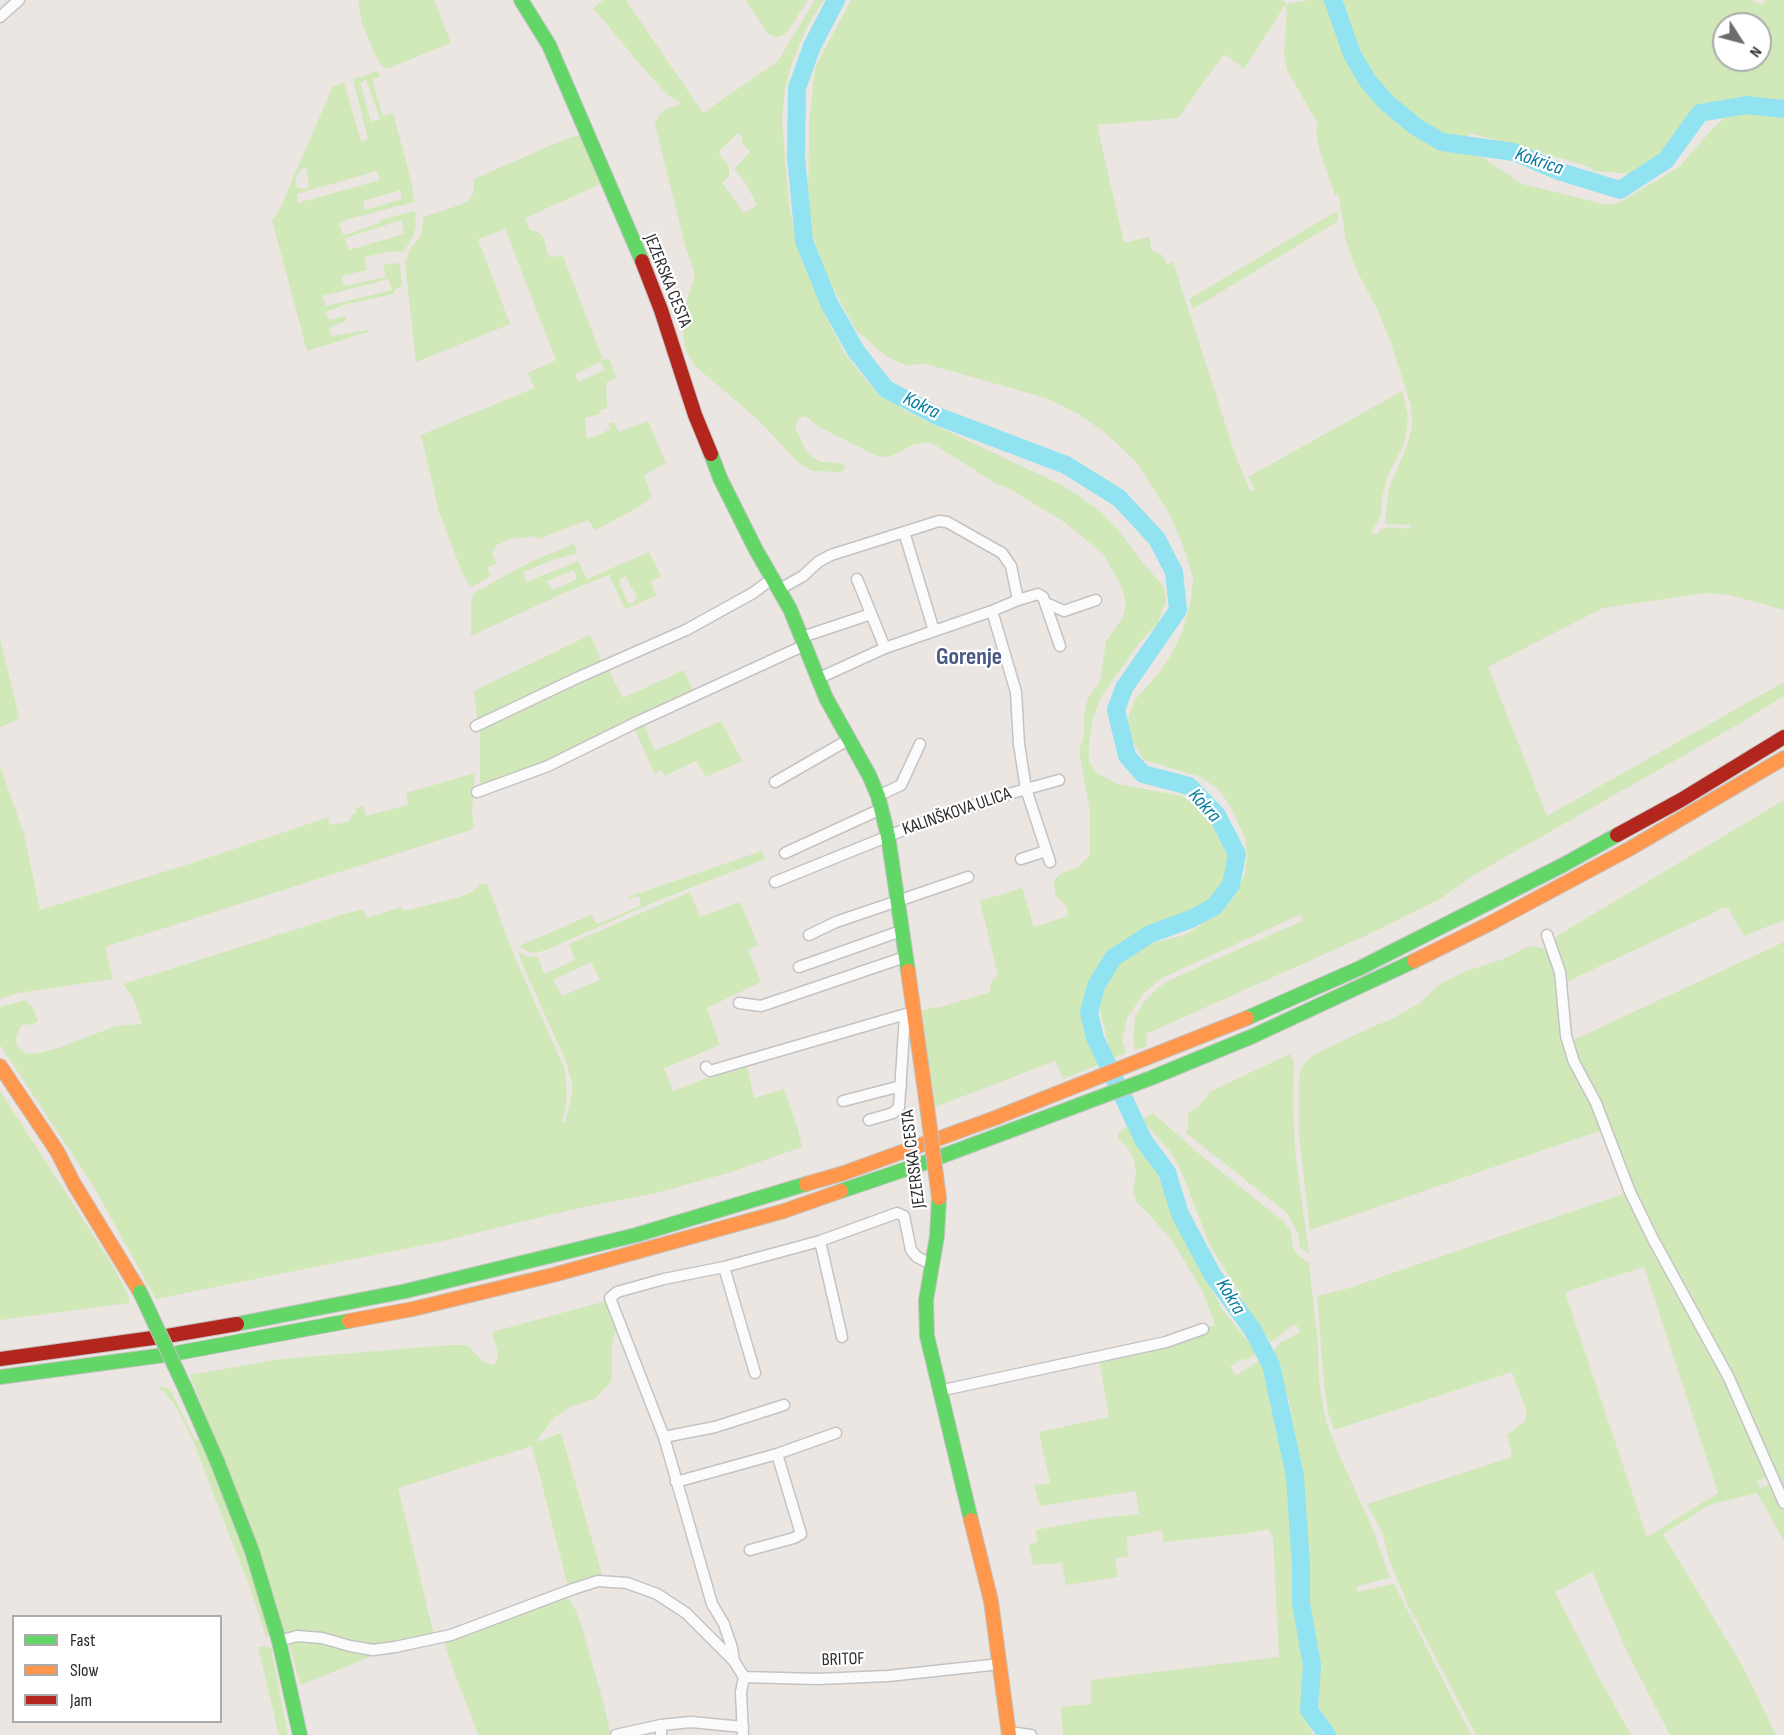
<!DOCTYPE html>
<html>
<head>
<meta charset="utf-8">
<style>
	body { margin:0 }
	#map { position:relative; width:1784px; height:1735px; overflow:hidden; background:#ebe6e2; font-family:"Sofia Sans Condensed",sans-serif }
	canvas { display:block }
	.legend { position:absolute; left:12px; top:1615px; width:210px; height:108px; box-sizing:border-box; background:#fff; border:2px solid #ababab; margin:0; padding:8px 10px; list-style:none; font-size:18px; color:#2c2c2c }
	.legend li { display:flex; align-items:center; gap:12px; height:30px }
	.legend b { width:30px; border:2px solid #ababab }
	.north { position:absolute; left:1712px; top:12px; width:60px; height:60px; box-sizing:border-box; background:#fff; border:2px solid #ababab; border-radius:50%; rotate:126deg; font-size:16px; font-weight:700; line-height:24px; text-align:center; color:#2c2c2c }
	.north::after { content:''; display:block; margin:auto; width:21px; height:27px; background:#6f6d6c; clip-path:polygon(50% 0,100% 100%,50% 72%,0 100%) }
</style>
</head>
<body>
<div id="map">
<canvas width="1784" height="1735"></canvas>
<ul class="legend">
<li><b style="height:8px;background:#63d668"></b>Fast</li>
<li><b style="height:8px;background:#ff974d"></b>Slow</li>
<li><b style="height:8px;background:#b3261e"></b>Jam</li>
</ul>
<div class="north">N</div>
</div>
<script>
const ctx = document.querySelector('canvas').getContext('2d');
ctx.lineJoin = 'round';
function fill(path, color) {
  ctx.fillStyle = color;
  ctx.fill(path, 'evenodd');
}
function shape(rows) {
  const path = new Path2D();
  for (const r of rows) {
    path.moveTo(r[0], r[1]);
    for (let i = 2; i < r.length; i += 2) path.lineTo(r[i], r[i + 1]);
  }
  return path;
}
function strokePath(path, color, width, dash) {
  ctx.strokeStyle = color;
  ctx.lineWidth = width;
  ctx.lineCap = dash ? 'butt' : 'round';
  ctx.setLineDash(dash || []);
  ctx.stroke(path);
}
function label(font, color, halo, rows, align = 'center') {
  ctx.font = font + ' "Sofia Sans Condensed",sans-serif';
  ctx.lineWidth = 4.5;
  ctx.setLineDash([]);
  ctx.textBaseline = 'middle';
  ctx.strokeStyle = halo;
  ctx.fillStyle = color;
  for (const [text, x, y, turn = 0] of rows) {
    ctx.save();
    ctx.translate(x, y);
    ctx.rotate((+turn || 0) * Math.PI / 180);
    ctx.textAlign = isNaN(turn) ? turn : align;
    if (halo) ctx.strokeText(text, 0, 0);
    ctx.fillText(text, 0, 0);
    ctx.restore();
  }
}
const green = shape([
	[358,0,434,0,451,43,387,69,382,66,374,52,362,24],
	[603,0,626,0,703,113,778,61,815,0,824,0,807,26,791,66,785,89,782,120,789,207,800,256,826,317,844,352,868,383,905,411,1053,481,1075,493,1098,510,1115,526,1143,563,1164,587,1166,601,1158,623,1139,643,1101,697,1093,718,1089,742,1089,762,1097,773,1117,784,1182,796,1206,813,1228,856,1229,870,1219,890,1211,899,1163,927,1126,939,1110,951,1094,972,1087,987,1084,1012,1085,1034,1100,1064,1064,1079,1055,1061,935,1107,921,1011,935,1007,938,1008,990,992,991,982,998,975,980,901,1022,888,1034,927,1068,916,1067,907,1055,894,1054,880,1060,874,1078,867,1090,855,1090,811,1079,751,1084,736,1084,715,1088,698,1100,682,1106,641,1123,617,1126,604,1122,588,1104,555,1082,536,1064,522,1008,488,995,483,930,442,912,445,896,454,886,457,877,456,821,428,805,416,799,418,795,427,806,451,812,457,821,462,842,463,845,466,844,470,840,472,812,471,799,463,756,418,695,366,686,351,681,320,695,275,685,245,655,125,658,117,664,110,681,104,668,95,650,76,593,8],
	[738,133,742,137,742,142,750,152,734,169,746,184,757,205,744,213,722,183,729,176,729,167,718,152],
	[746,0,808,0,788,31,784,35,776,37,767,33],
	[851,0,1283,0,1286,4,1310,0,1328,0,1342,40,1365,82,1383,104,1400,119,1447,149,1459,150,1484,158,1522,184,1604,204,1615,204,1622,201,1679,167,1715,126,1725,118,1749,111,1784,115,1784,610,1730,595,1706,593,1603,608,1488,667,1547,816,1784,682,1784,696,1737,725,1474,875,1440,899,1365,936,1146,1034,1147,1046,1135,1050,1133,1040,1135,1017,1143,1003,1158,988,1166,982,1201,966,1302,921,1301,914,1160,979,1144,993,1127,1018,1122,1040,1126,1053,1112,1059,1099,1006,1102,987,1112,971,1127,956,1146,945,1185,935,1221,912,1236,894,1245,873,1247,857,1245,838,1231,807,1218,789,1201,777,1144,760,1127,732,1129,716,1134,701,1159,673,1171,655,1182,633,1191,600,1193,579,1184,548,1170,515,1138,464,1108,435,1080,415,1046,398,926,364,906,365,898,362,886,356,856,330,829,281,810,228,808,210,809,124,815,68],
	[1285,5,1287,11,1284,55,1287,70,1318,124,1316,130,1319,149,1335,195,1339,195,1346,241,1355,267,1378,311,1391,343,1411,406,1412,426,1408,443,1389,488,1385,521,1385,524,1411,525,1410,529,1389,527,1380,530,1376,535,1371,533,1381,515,1382,498,1388,475,1404,444,1406,435,1408,416,1402,391,1248,477,1255,490,1250,491,1237,460,1173,262,1167,264,1162,255,1152,251,1149,237,1124,243,1097,125,1178,118,1224,54,1244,69],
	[1337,0,1752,0,1762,5,1765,0,1784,0,1784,102,1744,98,1698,107,1689,114,1665,149,1635,174,1593,171,1591,168,1571,161,1470,133,1467,139,1459,142,1452,140,1442,137,1420,124,1390,100,1381,91,1356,52],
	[1724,24,1760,24,1760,60,1724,60],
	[378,71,380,77,372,79,383,116,393,113,412,184,414,202,345,220,339,223,342,233,345,235,379,223,381,220,415,211,416,227,412,239,403,252,394,251,364,257,367,270,341,276,344,286,386,277,383,265,400,263,402,286,397,288,393,294,347,304,326,312,329,320,344,316,347,320,329,328,332,336,367,330,368,332,307,351,272,220,278,213,333,86,344,82,361,142,368,139,353,79],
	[366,80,380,119,371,122,360,83],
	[306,167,309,186,306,189,297,188,295,178,303,168],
	[377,171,380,180,298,203,297,194],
	[400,190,402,199,365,210,363,201],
	[402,220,404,234,349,250,345,238],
	[389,279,392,290,326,306,322,296],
	[580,135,601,184,525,218,530,230,538,232,543,236,549,257,563,256,603,360,609,358,616,377,606,383,607,408,600,410,601,414,585,418,586,437,588,439,605,432,610,428,608,423,614,422,619,432,648,421,666,463,644,475,652,497,639,507,595,530,588,520,538,539,533,536,517,539,515,537,497,545,492,552,496,563,487,568,491,576,472,587,468,583,462,572,439,512,421,435,534,388,528,373,556,360,505,229,478,239,510,324,416,362,405,264,410,249,419,238,422,231,423,217,460,205,468,201,473,194,474,179,568,138],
	[601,362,605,370,578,382,575,374],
	[1337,211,1338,221,1193,309,1189,299],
	[574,544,578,553,555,559,523,572,526,582,578,561,587,579,649,552,661,576,651,581,656,596,625,609,609,575,564,593,471,636,471,600,474,593,532,561],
	[574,570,577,579,552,590,547,581],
	[625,576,637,597,634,603,628,603,620,585,619,580],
	[590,635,603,664,478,723,474,691],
	[0,638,19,717,15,721,0,727],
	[607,667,623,698,684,670,693,691,564,756,480,785,480,728],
	[721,721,742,761,706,777,696,761,665,776,661,770,654,773,634,727,643,723,655,751],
	[0,766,24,834,40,910,186,865,329,817,328,822,332,825,348,822,351,819,351,816,356,813,356,808,363,806,366,816,408,805,406,793,475,773,472,810,474,829,105,947,113,979,18,993,0,999],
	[1784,800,1784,920,1744,936,1728,908,1724,908,1562,984,1555,948,1556,939,1558,935],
	[762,851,765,859,659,900,546,950,535,953,528,952,519,946,591,915,597,924,613,918,641,905,639,896,629,899,628,897],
	[487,883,512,951,565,1070,567,1099,562,1122,565,1122,572,1093,572,1083,566,1061,527,975,518,952,526,956,538,957,544,974,575,960,569,944,690,892,700,917,740,902,758,945,748,950,761,982,707,1008,720,1045,664,1068,673,1091,746,1063,754,1098,784,1089,797,1126,802,1147,728,1173,656,1193,579,1208,434,1243,156,1299,92,1184,0,1045,0,1007,26,1000,34,1010,38,1021,30,1025,25,1024,20,1027,16,1039,17,1046,27,1054,39,1053,61,1047,116,1026,142,1024,134,1000,123,984,341,915,363,909,367,918,402,907,404,911,456,898,472,892,479,885],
	[591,962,600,980,562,996,553,980],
	[1784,942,1784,1500,1660,1247,1569,1042],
	[1534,946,1548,950,1552,954,1562,1022,1605,1129,1310,1230,1299,1135,1299,1078,1301,1068,1307,1061,1315,1054,1374,1026,1388,1021,1420,1003,1437,986,1464,972,1506,958,1527,947],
	[1290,1054,1294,1061,1293,1105,1295,1151,1309,1254,1300,1247,1298,1233,1287,1213,1185,1132,1188,1129,1188,1113,1198,1107,1211,1091],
	[0,1091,112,1264,129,1297,129,1303,0,1320],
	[1153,1113,1204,1158,1284,1222,1291,1232,1293,1248,1299,1256,1309,1263,1318,1344,1319,1382,1326,1421,1339,1455,1372,1527,1390,1578,1357,1586,1357,1592,1394,1584,1471,1735,1335,1735,1325,1724,1319,1706,1315,1672,1319,1661,1319,1652,1304,1598,1306,1558,1302,1474,1289,1401,1277,1369,1276,1360,1271,1353,1280,1343,1299,1333,1300,1330,1295,1324,1271,1342,1251,1314,1209,1243,1182,1173,1171,1152,1142,1120],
	[1127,1126,1152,1162,1179,1224,1222,1309,1257,1353,1246,1361,1243,1358,1230,1367,1236,1375,1260,1360,1267,1372,1276,1428,1292,1501,1297,1569,1298,1631,1305,1665,1302,1696,1306,1720,1313,1735,1063,1735,1061,1707,1091,1704,1091,1680,1279,1657,1273,1538,1268,1529,1249,1533,1164,1542,1162,1530,1127,1537,1128,1557,1115,1558,1118,1577,1066,1585,1062,1563,1033,1565,1029,1544,1035,1543,1037,1541,1036,1530,1100,1518,1139,1514,1136,1491,1040,1506,1034,1485,1050,1483,1039,1432,1109,1417,1099,1360,1185,1336,1215,1325,1202,1290,1173,1242,1148,1213,1137,1203,1133,1191,1136,1172,1134,1161,1128,1148,1118,1139,1118,1134],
	[1629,1192,1728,1379,1769,1475,1757,1481,1760,1488,1773,1484,1784,1507,1784,1541,1757,1493,1709,1505,1663,1534,1742,1665,1776,1735,1670,1735,1630,1658,1592,1572,1555,1592,1599,1678,1631,1735,1476,1735,1407,1603,1390,1562,1382,1532,1367,1504,1509,1458,1512,1453,1507,1435,1525,1421,1527,1413,1512,1372,1334,1430,1328,1412,1324,1384,1317,1296,1346,1289],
	[1644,1267,1718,1493,1647,1537,1565,1292],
	[606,1301,615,1321,616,1329,612,1345,612,1380,596,1398,570,1407,554,1418,538,1439,537,1442,561,1433,603,1578,586,1579,568,1586,532,1446,398,1488,434,1635,373,1646,285,1634,253,1536,190,1375,281,1359,450,1345,467,1345,485,1363,493,1365,497,1361,498,1354,492,1332],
	[160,1387,168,1388,171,1391,195,1440,200,1440,214,1473,240,1541,270,1633,266,1638,252,1593,193,1441,176,1407,167,1395,160,1389],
	[566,1596,573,1604,581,1624,603,1702,611,1735,478,1735,445,1647,447,1641],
	[318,1640,374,1655,301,1685,289,1645,290,1641],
	[265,1646,271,1648,288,1735,279,1735,258,1647]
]);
const river = shape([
	[836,0,812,46,797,88,796,157,804,241,829,303,856,351,886,389,937,416,1066,465,1119,498,1157,539,1174,572,1178,610,1124,688,1116,710,1127,756,1143,774,1189,786,1217,815,1237,854,1231,885,1214,907,1191,919,1150,934,1113,958,1096,986,1089,1013,1095,1038,1144,1141,1167,1172,1180,1214,1212,1274,1252,1329,1271,1365,1295,1476,1301,1566,1301,1603,1312,1665,1309,1710,1327,1735],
	[1333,0,1352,54,1367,80,1386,102,1416,127,1442,142,1514,152,1561,172,1620,190,1666,160,1700,113,1746,105,1784,109]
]);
const street = shape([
	[0,17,19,0],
	[904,532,934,631],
	[857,579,885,648],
	[780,589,803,576,818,562,831,555,939,521,947,522,1002,553,1011,566,1018,600],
	[1046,603,1064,611,1096,600],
	[992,611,1018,600,1038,594,1043,597,1060,646],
	[802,637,871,614],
	[817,679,885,648,992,611,1016,692,1019,744,1026,789,1050,862],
	[476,726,579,677,686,630,753,593,773,578],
	[775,782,848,740],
	[477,792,548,766,635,723,805,645],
	[878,796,901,785,920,744],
	[785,853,881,809],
	[1021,859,1046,851],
	[775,882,916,825,1005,795,1059,780],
	[809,935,836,922,968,877],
	[1547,935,1560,972,1566,1036,1574,1062,1596,1103,1630,1192,1653,1239,1729,1378,1784,1503],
	[799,967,901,931],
	[739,1003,761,1006,905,957],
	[706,1067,710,1071,913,1012],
	[843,1101,901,1086],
	[869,1120,893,1113,899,1107,905,1015],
	[820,1241,842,1337],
	[724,1267,755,1373],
	[939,1391,1166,1342,1203,1329],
	[664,1437,715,1427,784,1405],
	[676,1482,777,1454,836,1433],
	[750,1550,794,1538,801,1534,777,1454],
	[279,1641,297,1636,322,1638,350,1646,373,1650,395,1647,451,1635,573,1589,598,1581,627,1583,657,1594,686,1613,734,1661],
	[744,1677,734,1661,732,1648,724,1624,712,1604,664,1437,610,1298,617,1292,664,1279,724,1267,820,1241,897,1213,904,1216,911,1250,917,1257,931,1264],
	[744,1677,817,1679,888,1676,1000,1664],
	[661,1725,691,1722,743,1727],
	[1008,1732,1031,1735],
	[616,1735,661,1725,661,1735],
	[743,1735,741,1692,744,1677]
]);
const fast = shape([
	[521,0,549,45,642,261],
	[711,454,720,478,756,550,790,609,826,698,869,775,878,796,888,836,908,971],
	[1247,1018,1360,968,1563,865,1617,835],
	[841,1191,921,1164,1151,1078,1253,1036,1414,961],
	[939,1198,937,1236,926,1300,927,1336,971,1520],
	[237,1324,406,1291,636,1235,806,1184],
	[0,1377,172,1354,349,1321],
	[185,1388,217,1461,252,1551,279,1641,300,1735]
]);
const slow = shape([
	[1414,961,1489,924,1631,848,1784,758],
	[908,971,927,1106],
	[0,1066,57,1151,74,1184,140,1292],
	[806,1184,844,1173,995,1118,1247,1018],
	[349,1321,413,1309,553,1275,784,1211,841,1191],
	[971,1520,991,1601,1009,1735]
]);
const jam = shape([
	[642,261,661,310,695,415,711,454],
	[1617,835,1681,800,1784,737],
	[0,1359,167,1336,237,1324]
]);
const fastBridge = shape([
	[140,1292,185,1388]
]);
const slowBridge = shape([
	[927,1106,939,1198]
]);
const streetNames = [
	["JEZERSKA CESTA",667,281,68],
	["KALINŠKOVA ULICA",957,812,-19],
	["JEZERSKA CESTA",914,1159,-97],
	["BRITOF",843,1660,-2]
];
const waterNames = [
	["Kokrica",1539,162,19],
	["Kokra",921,406,26],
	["Kokra",1204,806,48],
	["Kokra",1230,1297,59]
];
const districtNames = [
	["Gorenje",969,658]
];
fill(green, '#d1e8b9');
strokePath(river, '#91e3f1', 18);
strokePath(street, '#c4c3c3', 13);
strokePath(fast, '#c4c3c3', 16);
strokePath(slow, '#c4c3c3', 16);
strokePath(jam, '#c4c3c3', 16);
strokePath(street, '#fcfbfb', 10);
strokePath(fast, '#63d668', 14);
strokePath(slow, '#ff974d', 14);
strokePath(jam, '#b3261e', 14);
strokePath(fastBridge, '#c4c3c3', 16, []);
strokePath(slowBridge, '#c4c3c3', 16, []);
strokePath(fastBridge, '#63d668', 14);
strokePath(slowBridge, '#ff974d', 14);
label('18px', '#2c2c2c', '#fff', streetNames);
label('italic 20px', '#057da1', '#fff', waterNames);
label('bold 24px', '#495981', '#fff', districtNames);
</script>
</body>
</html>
